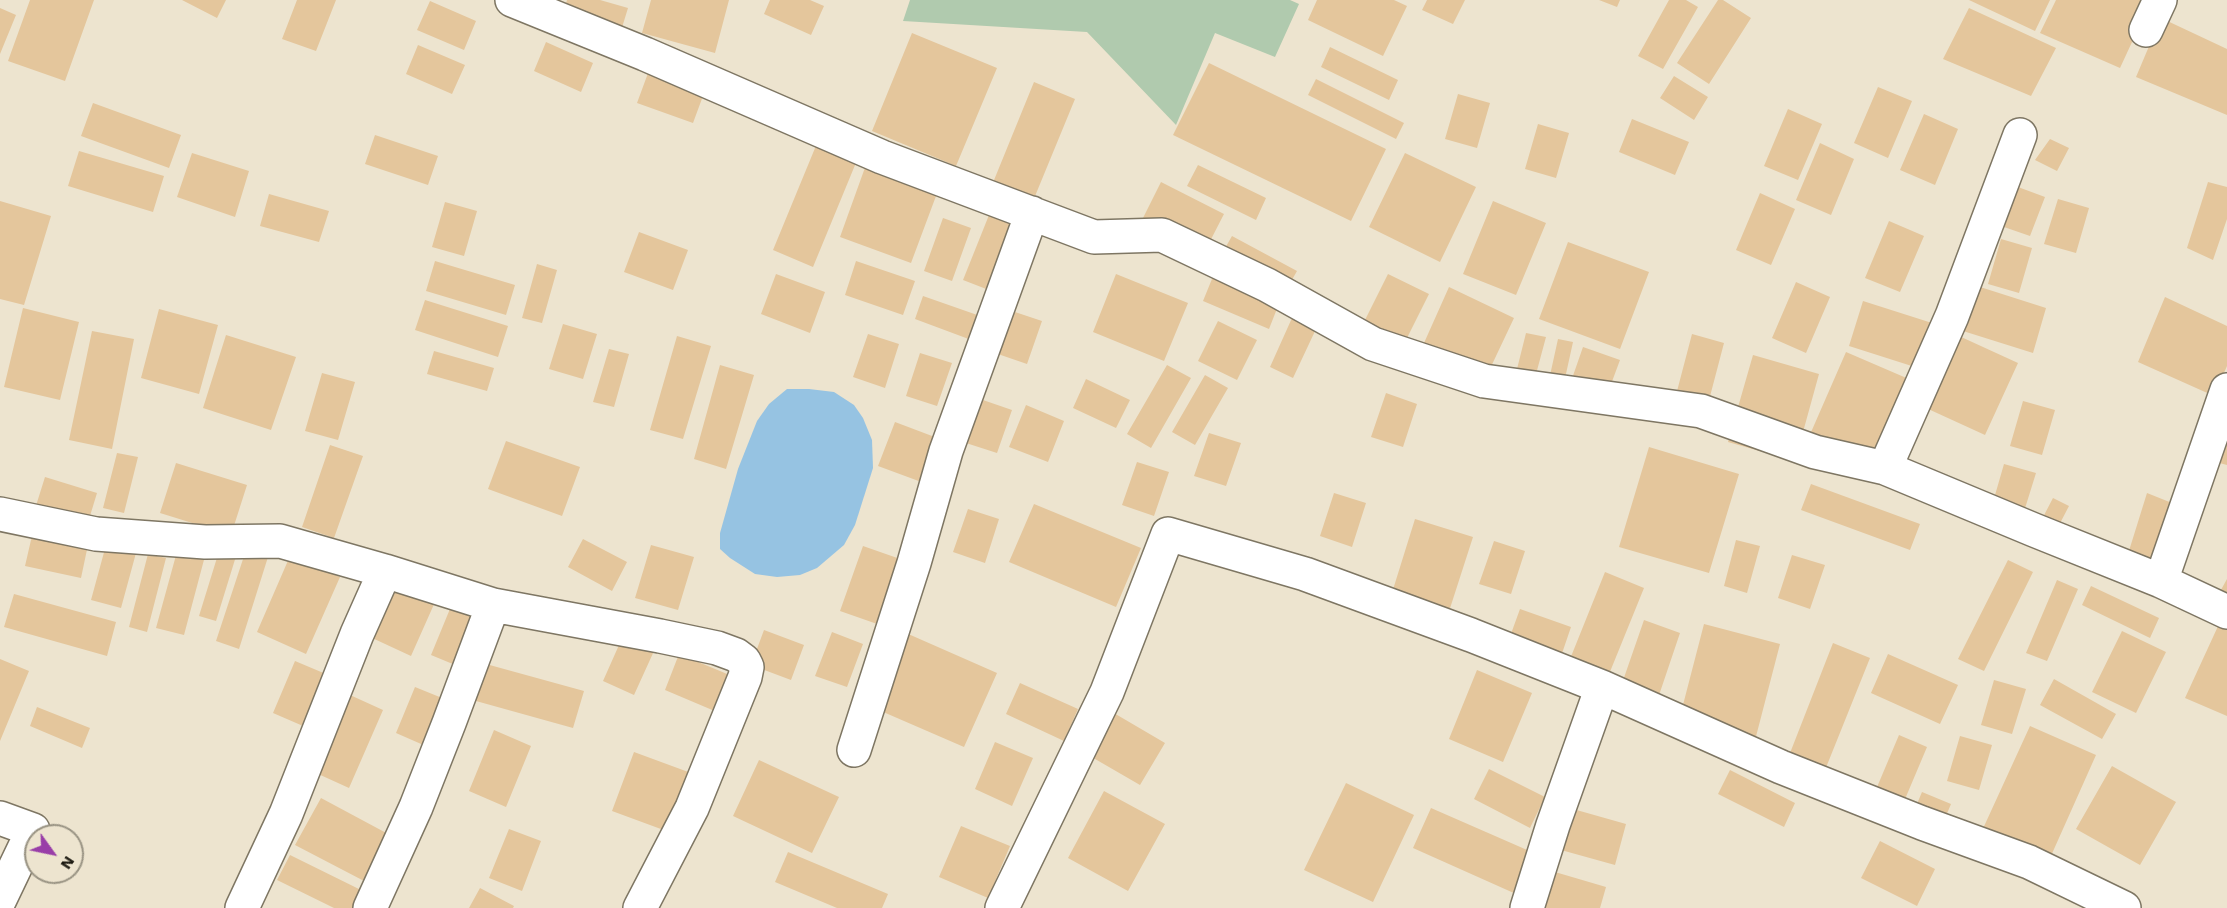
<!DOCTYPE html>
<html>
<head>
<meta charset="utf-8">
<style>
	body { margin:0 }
	#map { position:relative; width:2227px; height:908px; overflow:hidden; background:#ede4cf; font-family:"Work Sans",sans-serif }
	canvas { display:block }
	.north { position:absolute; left:24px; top:824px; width:60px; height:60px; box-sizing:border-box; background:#ede4cf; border:2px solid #999383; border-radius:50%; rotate:123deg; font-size:16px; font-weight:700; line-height:24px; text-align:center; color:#1c1911 }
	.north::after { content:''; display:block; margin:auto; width:21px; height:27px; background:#993ea8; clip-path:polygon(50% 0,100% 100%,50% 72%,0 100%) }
</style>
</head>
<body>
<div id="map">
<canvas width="2227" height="908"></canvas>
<div class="north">N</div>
</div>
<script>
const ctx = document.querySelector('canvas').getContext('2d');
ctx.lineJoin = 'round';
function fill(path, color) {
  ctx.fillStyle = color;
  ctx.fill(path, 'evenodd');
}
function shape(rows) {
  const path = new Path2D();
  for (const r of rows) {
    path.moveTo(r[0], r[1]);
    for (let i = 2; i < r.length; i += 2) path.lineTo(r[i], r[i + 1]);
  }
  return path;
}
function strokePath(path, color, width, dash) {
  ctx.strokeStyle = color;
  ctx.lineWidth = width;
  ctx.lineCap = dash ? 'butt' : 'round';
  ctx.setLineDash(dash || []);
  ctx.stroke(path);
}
const green = shape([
	[910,0,1290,0,1299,4,1275,57,1215,33,1176,125,1087,32,903,21]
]);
const water = shape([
	[787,389,809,389,834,392,854,405,863,418,872,440,873,468,855,525,844,545,817,568,800,575,777,577,755,574,730,558,720,549,720,533,738,469,757,421,769,404]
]);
const building = shape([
	[30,0,94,0,65,81,8,61],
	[182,0,226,0,217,18],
	[297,0,336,0,316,51,282,39],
	[567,0,600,0,628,8,620,34,562,17],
	[651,0,729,0,715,53,642,33],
	[770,0,810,0,824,6,811,35,764,14],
	[1317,0,1394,0,1407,6,1383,56,1308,20],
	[1427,0,1465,0,1453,24,1422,10],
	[1599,0,1620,0,1617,7],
	[1669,0,1686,0,1698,7,1663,69,1638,56],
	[1718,0,1723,0,1751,18,1709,84,1677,63],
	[1969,0,2050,0,2035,31],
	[2056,0,2150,0,2151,1,2120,68,2040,33],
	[430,1,476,21,464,50,417,30],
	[0,8,16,15,0,54],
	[1969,8,2056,48,2031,96,1943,59],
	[2161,18,2227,49,2227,115,2136,77],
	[912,33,997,68,956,166,872,131],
	[546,42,593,63,581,92,534,71],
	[418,45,465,65,452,94,406,74],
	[1330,47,1398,80,1389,100,1321,67],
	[1209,63,1386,149,1351,221,1173,135],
	[651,65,707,85,693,123,637,103],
	[1674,76,1708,97,1694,120,1660,98],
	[1316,79,1404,123,1396,139,1308,95],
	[1034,82,1075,99,1033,201,992,185],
	[1878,87,1912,101,1888,158,1854,143],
	[1458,94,1490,103,1477,148,1445,139],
	[93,103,181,135,169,168,81,136],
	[1788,109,1822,124,1798,180,1764,166],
	[1924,114,1958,129,1935,185,1900,170],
	[1632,119,1689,142,1675,175,1619,152],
	[1538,124,1569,133,1556,178,1525,169],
	[375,135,438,156,428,185,365,164],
	[820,136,860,153,813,267,773,250],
	[2050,139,2069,148,2057,171,2035,160],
	[1820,143,1854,159,1831,215,1796,200],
	[79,151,164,176,153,212,68,186],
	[192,153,249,171,235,217,177,197],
	[1405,153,1476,187,1440,262,1369,227],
	[867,162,939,188,911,263,840,237],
	[1198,165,1266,198,1256,220,1187,186],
	[1161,182,1224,214,1205,251,1142,220],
	[2208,182,2227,187,2227,219,2213,260,2187,248],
	[2018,187,2045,197,2030,236,2004,227],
	[1760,193,1795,209,1771,265,1736,250],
	[269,194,329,211,319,242,260,226],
	[2058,199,2089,208,2076,253,2044,244],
	[0,201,51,216,24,305,0,299],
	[1493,201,1546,223,1516,295,1463,274],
	[445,202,477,211,464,256,432,247],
	[993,205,1024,218,994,292,963,280],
	[943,218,971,228,952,281,924,271],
	[1889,221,1924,236,1900,292,1865,278],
	[639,232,688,250,673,290,624,272],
	[1232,236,1297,271,1289,285,1224,250],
	[2001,239,2032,248,2019,293,1988,284],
	[1568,242,1649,272,1620,349,1539,319],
	[435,261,515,285,506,315,426,291],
	[856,261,915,281,903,315,845,295],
	[537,264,557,270,542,323,522,318],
	[776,274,825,292,810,333,761,314],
	[1116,274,1188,303,1164,361,1093,332],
	[1214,274,1280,301,1269,329,1203,301],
	[1388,274,1429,294,1405,342,1364,322],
	[1796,282,1830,297,1806,353,1772,338],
	[1977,286,2046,308,2033,353,1963,331],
	[1449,287,1514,318,1488,373,1424,343],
	[923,296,983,317,974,341,915,319],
	[2165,297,2227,326,2227,366,2214,396,2138,362],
	[425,300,508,326,498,357,415,330],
	[1863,301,1932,323,1918,368,1849,346],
	[23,308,79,322,60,400,4,387],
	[159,309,218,325,199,394,141,378],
	[1009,310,1042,321,1027,364,995,353],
	[1292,318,1316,329,1293,378,1270,367],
	[1218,321,1257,340,1237,380,1198,361],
	[563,324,597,334,583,379,549,369],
	[92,331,134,339,112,449,69,440],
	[1526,333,1546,337,1532,389,1513,385],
	[868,334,899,344,885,388,853,377],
	[1692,334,1724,343,1708,404,1676,395],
	[226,335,296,357,271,430,203,408],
	[677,336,711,346,683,439,650,430],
	[1959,336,2018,363,1985,435,1926,408],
	[1558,339,1573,342,1562,392,1547,389],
	[1583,347,1620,360,1604,403,1568,390],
	[609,349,629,354,614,407,593,402],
	[434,351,494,368,487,391,427,374],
	[1846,352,1918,383,1877,477,1805,446],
	[920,353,952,363,937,406,906,396],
	[1753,355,1819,374,1795,461,1728,442],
	[720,365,754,375,726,469,694,459],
	[1167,365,1191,378,1151,448,1127,434],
	[322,373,355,382,338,440,305,431],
	[1205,375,1228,388,1195,445,1172,432],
	[1086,379,1130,400,1116,428,1073,408],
	[1386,393,1417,404,1403,447,1371,437],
	[980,399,1012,410,997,453,966,443],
	[2023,401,2055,410,2042,455,2010,446],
	[1026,405,1064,421,1048,462,1009,447],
	[895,422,940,439,924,483,878,466],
	[2227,431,2227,465,2212,461],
	[1209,433,1241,443,1226,486,1194,476],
	[506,441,580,467,562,516,488,489],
	[330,445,363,456,334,538,302,527],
	[1649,447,1739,474,1709,573,1619,547],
	[117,453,138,457,124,513,103,508],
	[1137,462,1169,472,1154,516,1122,505],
	[176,463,247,485,231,535,160,513],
	[2004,464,2036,473,2022,518,1991,509],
	[45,477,97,493,86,529,34,512],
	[1811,484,1920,524,1910,550,1801,510],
	[1334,493,1366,503,1352,547,1320,536],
	[2147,493,2177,505,2158,564,2128,554],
	[2053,498,2069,506,2057,529,2041,521],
	[1034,504,1141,548,1116,607,1009,562],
	[968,509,999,519,985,563,953,552],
	[1415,519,1473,537,1443,630,1386,612],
	[34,527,89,540,81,578,25,566],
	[583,539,627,562,612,591,568,567],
	[1736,540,1760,546,1747,593,1724,586],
	[1494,541,1525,551,1511,594,1479,584],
	[106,545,136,553,121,608,91,600],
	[651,545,694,557,678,610,635,598],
	[863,546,903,560,880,625,840,611],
	[178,548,205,556,184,635,156,628],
	[220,548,237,553,216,621,199,616],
	[246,550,268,557,239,649,216,641],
	[148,554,166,558,147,632,129,627],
	[1792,555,1825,565,1810,609,1778,598],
	[290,556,340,577,306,654,257,632],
	[2008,560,2033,572,1984,671,1958,659],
	[1605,572,1644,588,1603,689,1564,674],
	[2227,579,2227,602,2217,597],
	[2057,580,2078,589,2047,661,2026,653],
	[394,584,435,602,411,656,370,637],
	[2091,586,2159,618,2150,638,2082,605],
	[14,594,116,622,107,656,4,627],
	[452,604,480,615,460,667,431,655],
	[1520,609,1571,627,1556,671,1504,653],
	[1644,620,1680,633,1655,707,1618,695],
	[1704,624,1780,644,1753,748,1677,728],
	[2219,624,2227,627,2227,716,2185,698],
	[764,630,804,645,791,680,751,665],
	[2122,631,2166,652,2136,713,2092,692],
	[832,632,863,644,847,687,815,676],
	[906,633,997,673,964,747,874,708],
	[623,636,654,651,634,695,603,681],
	[1833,643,1870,658,1819,785,1783,771],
	[679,654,732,676,717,712,665,690],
	[1888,654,1958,685,1940,724,1871,693],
	[0,659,29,671,0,741],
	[295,661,333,677,310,729,273,713],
	[486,664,584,691,573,728,476,701],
	[1477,670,1532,693,1503,762,1449,739],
	[2054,679,2116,714,2102,739,2040,705],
	[1994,680,2026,689,2012,734,1981,725],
	[1020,683,1078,709,1064,741,1006,714],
	[415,687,447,700,428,747,396,733],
	[350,695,383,710,349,788,316,773],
	[37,707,90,728,82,748,30,726],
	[1107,709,1165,743,1140,785,1083,752],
	[2030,726,2096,755,2042,876,1975,846],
	[494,730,531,746,506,807,469,791],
	[1899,735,1927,747,1900,811,1872,799],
	[1960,736,1992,745,1979,790,1947,781],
	[995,742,1033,758,1012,806,975,789],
	[634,752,691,773,669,832,612,811],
	[759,760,839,797,812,853,733,816],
	[2112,766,2176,802,2140,865,2076,829],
	[1489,769,1545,797,1530,828,1474,799],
	[1730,770,1795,803,1784,827,1718,794],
	[1346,783,1414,815,1373,902,1304,870],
	[1104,791,1165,824,1128,891,1068,858],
	[1922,792,1951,804,1938,835,1909,823],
	[321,798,390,835,366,882,295,845],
	[1431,808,1534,853,1516,894,1413,848],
	[1573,809,1626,824,1615,865,1561,850],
	[961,826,1010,846,988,898,939,877],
	[509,829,541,841,522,891,489,878],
	[1880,841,1935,869,1917,906,1861,878],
	[788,852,888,894,882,908,837,908,775,882],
	[290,855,365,892,358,908,334,908,277,880],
	[1555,872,1606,887,1600,908,1544,908],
	[480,888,514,906,513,908,469,908]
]);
const minor = shape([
	[512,0,645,54,882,157,1094,237,1162,235,1267,285,1373,344,1484,381,1701,411,1815,452,1885,468,2034,530,2161,581,2227,612],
	[2146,30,2160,0],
	[1885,468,1952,316,2020,135],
	[0,514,96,534,205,542,280,541,385,571,493,605,449,723,416,807,370,908],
	[2161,581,2227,390],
	[493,605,660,636,717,648,736,655,744,661,747,667,745,677,692,808,640,908],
	[854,750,914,563,946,451,1032,213],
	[0,818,33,830,0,899],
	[242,908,286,814,357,634,385,571],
	[1002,908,1107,692,1168,534,1305,574,1471,635,1602,687,1781,767,1922,823,2029,862,2124,908],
	[1527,908,1553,825,1602,687]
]);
fill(green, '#b0caae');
fill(water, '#96c3e2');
fill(building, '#e4c69c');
strokePath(minor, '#7e7663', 36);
strokePath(minor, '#fff', 33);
</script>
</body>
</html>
